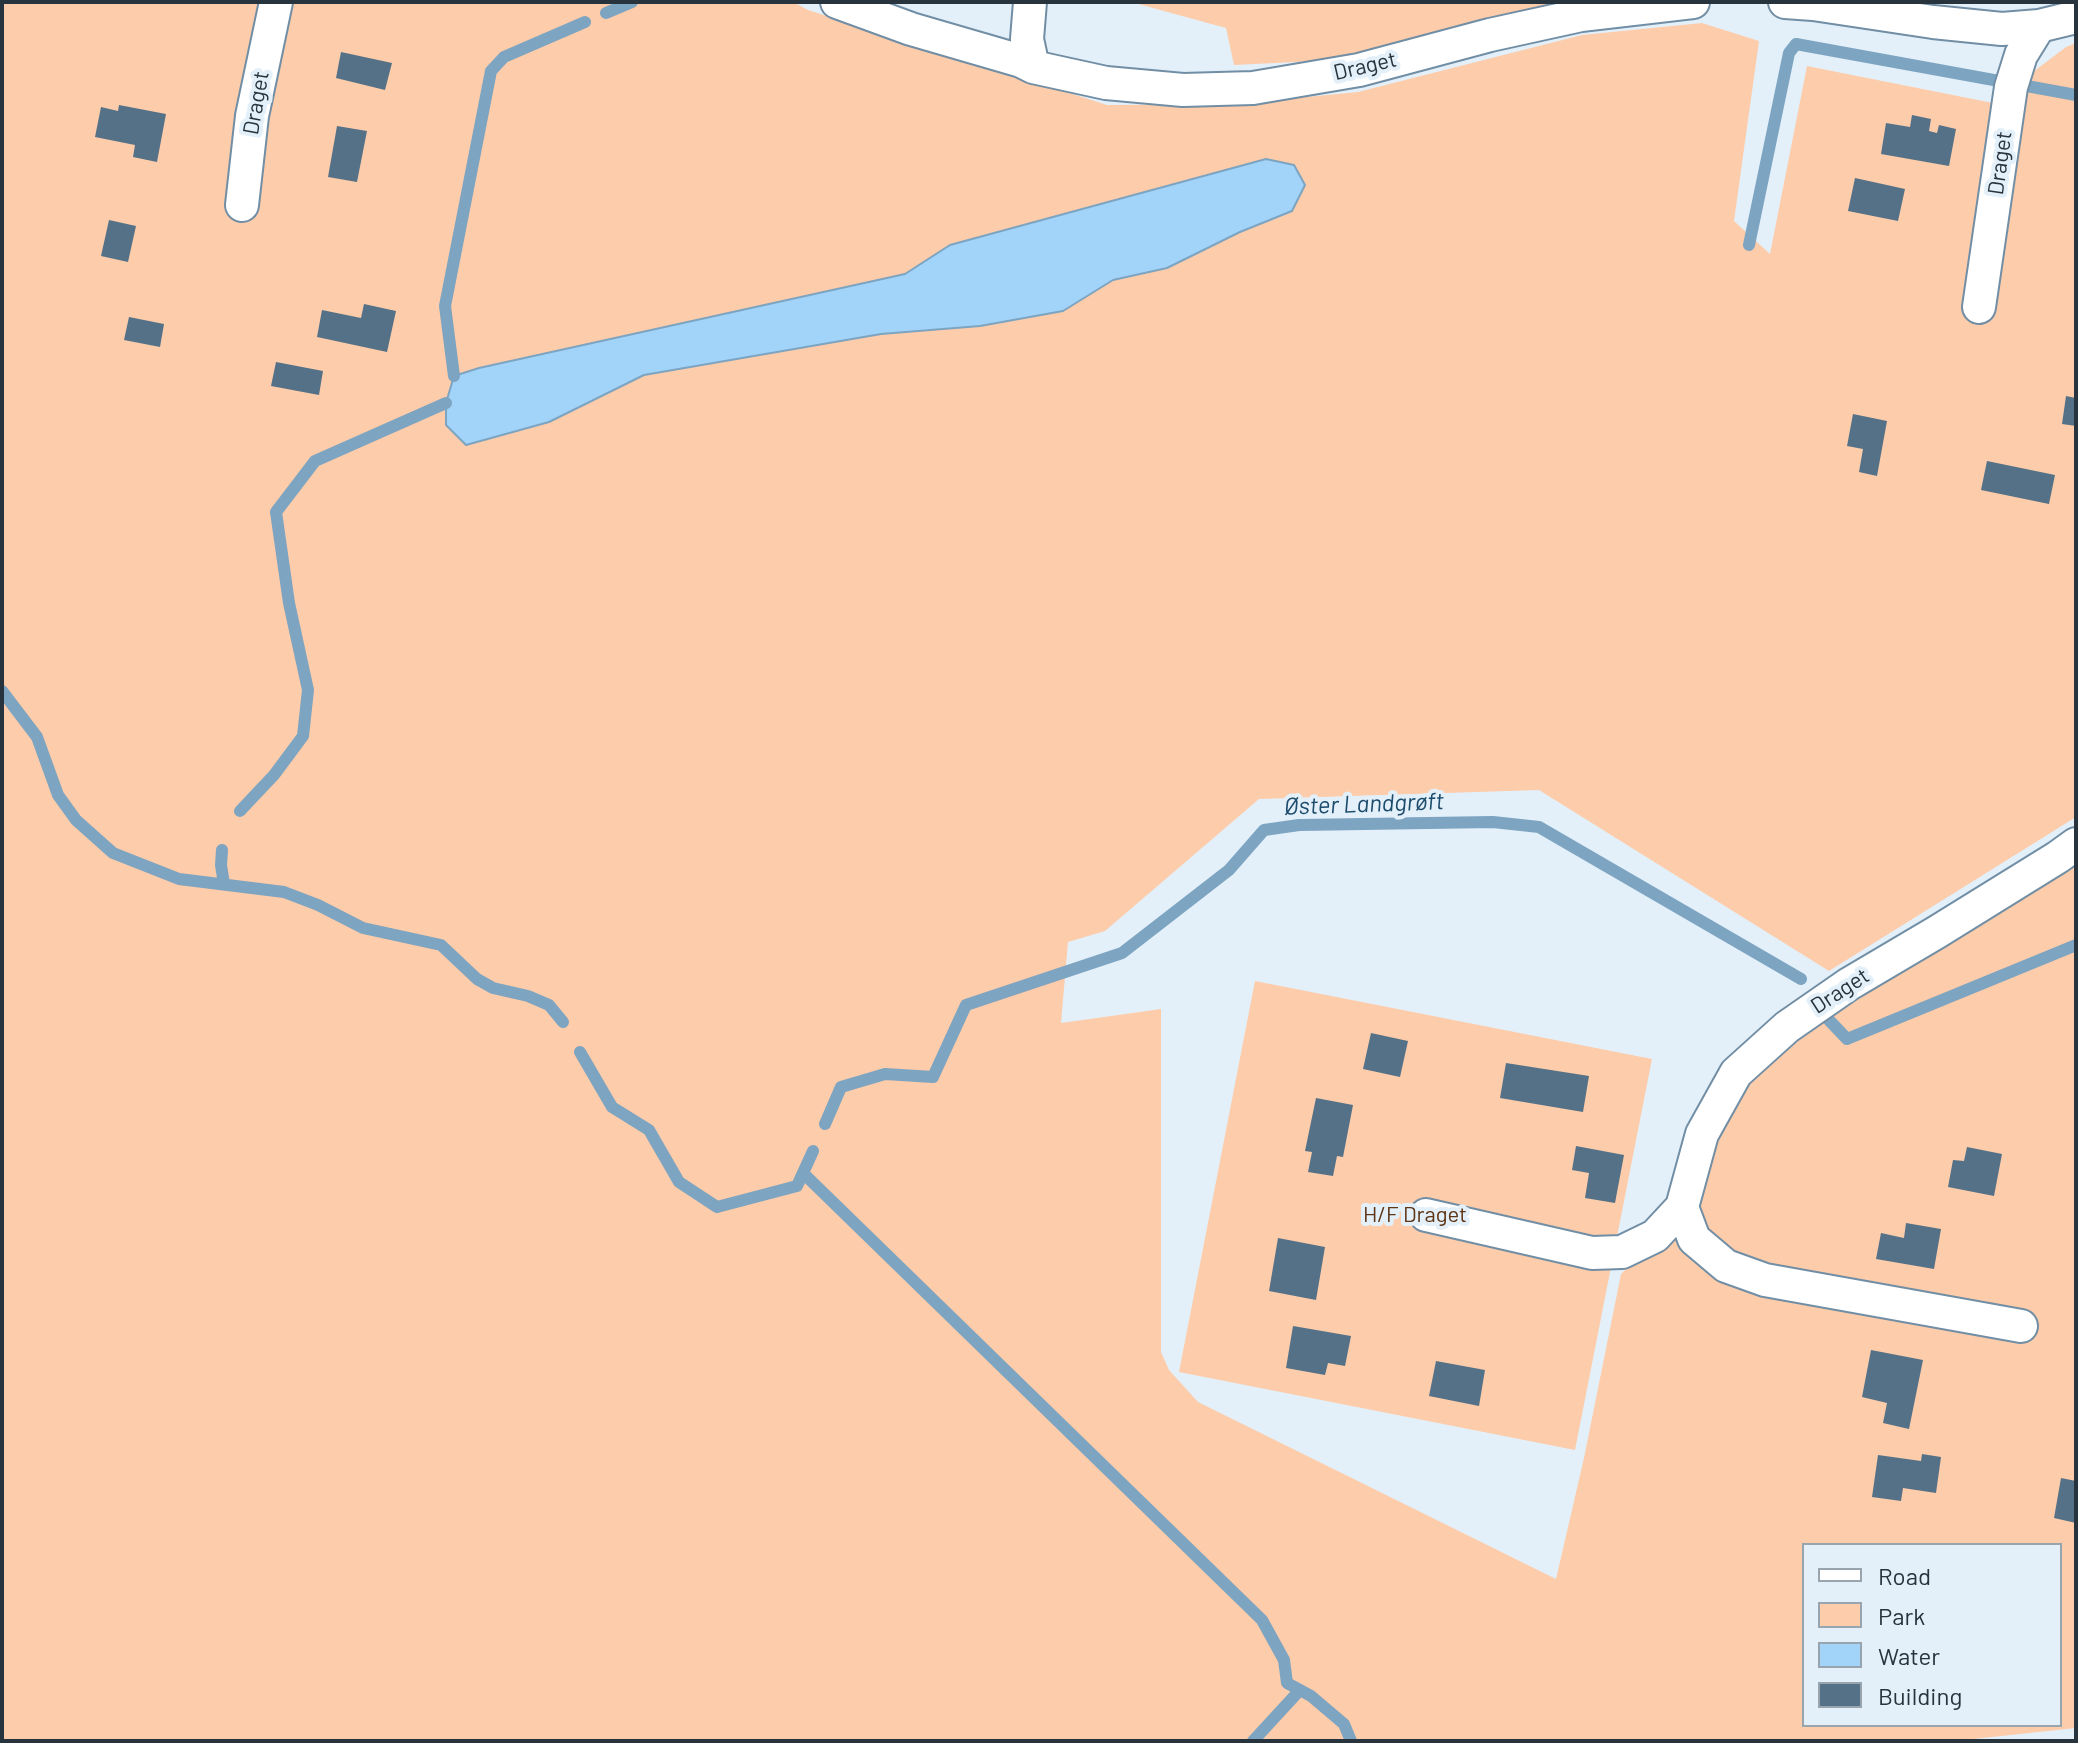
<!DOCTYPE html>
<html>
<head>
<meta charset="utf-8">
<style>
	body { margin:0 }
	#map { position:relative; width:2078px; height:1743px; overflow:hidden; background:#e3f0fa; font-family:Barlow,sans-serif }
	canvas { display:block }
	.frame { position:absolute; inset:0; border:4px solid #27333d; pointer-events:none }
	.legend { position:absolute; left:1802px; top:1543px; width:260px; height:184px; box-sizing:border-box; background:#e3f0fa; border:2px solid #98a4ae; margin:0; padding:10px 14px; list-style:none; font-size:24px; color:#27333d }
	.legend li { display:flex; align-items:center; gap:16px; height:40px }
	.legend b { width:40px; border:2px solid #98a4ae }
</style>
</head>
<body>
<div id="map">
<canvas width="2078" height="1743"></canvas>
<div class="frame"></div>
<ul class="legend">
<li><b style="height:10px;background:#fff"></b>Road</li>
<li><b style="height:22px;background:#fdccaa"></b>Park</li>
<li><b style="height:22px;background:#a2d4fa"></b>Water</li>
<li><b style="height:22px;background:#547187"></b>Building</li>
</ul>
</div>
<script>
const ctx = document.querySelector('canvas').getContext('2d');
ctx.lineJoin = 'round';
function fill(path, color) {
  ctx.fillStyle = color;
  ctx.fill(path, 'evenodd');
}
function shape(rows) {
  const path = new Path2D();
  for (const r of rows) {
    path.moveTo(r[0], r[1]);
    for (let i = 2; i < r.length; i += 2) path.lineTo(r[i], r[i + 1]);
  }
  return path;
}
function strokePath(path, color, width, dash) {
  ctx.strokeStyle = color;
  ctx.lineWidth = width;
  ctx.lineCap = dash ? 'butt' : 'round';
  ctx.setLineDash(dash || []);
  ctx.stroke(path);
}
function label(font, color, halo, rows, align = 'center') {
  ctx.font = font + ' Barlow,sans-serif';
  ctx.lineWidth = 8;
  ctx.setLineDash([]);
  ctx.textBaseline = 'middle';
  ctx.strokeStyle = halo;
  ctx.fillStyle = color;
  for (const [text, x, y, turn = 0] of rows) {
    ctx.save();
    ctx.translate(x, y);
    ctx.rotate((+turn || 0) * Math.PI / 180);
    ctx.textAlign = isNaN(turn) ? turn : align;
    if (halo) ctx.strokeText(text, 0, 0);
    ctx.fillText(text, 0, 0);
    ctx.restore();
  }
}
const green = shape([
	[6,2,793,2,808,10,1107,105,1236,104,1358,92,1582,35,1702,23,1759,41,1734,221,1770,254,1807,66,2023,109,2033,72,2066,47,2076,43,2076,817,1829,971,1539,790,1259,799,1105,931,1068,942,1061,1023,1161,1009,1161,1352,1169,1370,1198,1402,1556,1579,1584,1458,1621,1274,1694,1200,1710,1142,1756,1072,1801,1025,2076,861,2076,1728,1955,1741,2,1741,2,7],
	[1266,159,1294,165,1292,212,1240,232,1167,268,1113,280,1063,311,980,326,881,334,644,375,905,274,950,245],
	[1804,1545,2060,1545,2060,1725,1804,1725],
	[1131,2,1613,2,1337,60,1234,65,1226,28],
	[1255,981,1652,1059,1575,1450,1179,1372]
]);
const water = shape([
	[1266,159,1294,165,1305,185,1292,211,1240,232,1167,268,1113,280,1063,311,980,326,881,334,644,375,549,422,466,445,446,425,446,403,454,376,479,368,905,274,950,245,1266,159]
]);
const stream = shape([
	[606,13,632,2],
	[1749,245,1789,53,1796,44,2076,95],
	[454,376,445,306,491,71,504,57,585,22],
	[2,691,37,737,58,795,76,820,113,853,179,879,284,892,318,905,363,928,441,945,477,979,493,988,528,996,549,1005,563,1022],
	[240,811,274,775,303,736,308,690,289,603,276,512,315,461,446,403],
	[222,850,221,865,224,884],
	[1827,1018,1847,1039,2076,945],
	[580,1052,612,1107,649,1130,679,1182,717,1207,797,1186,813,1151],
	[825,1124,841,1087,885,1074,933,1077,966,1005,1122,953,1229,870,1264,830,1299,825,1493,822,1539,827,1801,979],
	[803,1173,1262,1620,1284,1660,1287,1683,1311,1696,1344,1724,1351,1741],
	[1253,1741,1300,1690]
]);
const building = shape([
	[341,52,392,63,385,90,336,78],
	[119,105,166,114,157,162,133,157,135,145,95,137,101,107,118,111],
	[1912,115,1931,119,1929,131,1937,133,1939,125,1956,129,1949,166,1881,154,1886,123,1910,127],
	[337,126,367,131,357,182,328,177],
	[1855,178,1905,189,1898,221,1848,211],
	[109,220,136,226,128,262,101,256],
	[364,304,396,311,387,352,317,337,322,310,361,318],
	[129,317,164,324,160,347,124,340],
	[276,362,323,371,319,395,271,386],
	[2066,396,2076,398,2076,426,2062,424],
	[1853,414,1887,421,1877,476,1859,472,1863,449,1847,446],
	[1987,461,2055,475,2049,504,1981,490],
	[1371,1033,1408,1041,1400,1077,1363,1069],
	[1506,1063,1589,1076,1583,1112,1500,1098],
	[1316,1098,1353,1105,1343,1157,1337,1156,1333,1176,1308,1172,1312,1152,1305,1151],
	[1576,1146,1624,1155,1615,1203,1585,1198,1589,1173,1572,1170],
	[1967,1147,2002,1154,1994,1196,1948,1187,1953,1160,1964,1161],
	[1906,1223,1941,1229,1934,1269,1876,1259,1881,1233,1904,1238],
	[1278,1238,1325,1247,1316,1300,1269,1291],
	[1293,1326,1351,1336,1345,1366,1328,1363,1325,1375,1286,1368],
	[1871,1350,1923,1360,1909,1429,1883,1423,1887,1403,1862,1397],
	[1436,1361,1485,1370,1479,1406,1429,1396],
	[1922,1454,1941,1457,1936,1493,1903,1488,1901,1501,1872,1497,1878,1455,1921,1461],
	[2061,1478,2076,1481,2076,1523,2054,1518]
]);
const street = shape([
	[837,2,911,29,1021,61,1033,67,1106,83,1183,90,1253,88,1359,70,1490,35,1581,15,1693,2],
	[1030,2,1027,39,1033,67],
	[1785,2,1813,4,1933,22,2002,29,2039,26,2076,17],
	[242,205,252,116,276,2],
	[1979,307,2011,87,2021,55,2039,26],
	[1682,1207,1694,1239,1726,1266,1765,1280,2021,1326],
	[1426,1215,1592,1253,1622,1252,1655,1236,1682,1207,1702,1134,1736,1073,1787,1027,1849,984,1937,932,2058,857,2076,844]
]);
const streetNames = [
	["Draget",1365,66,-13],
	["Draget",256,103,-80],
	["Draget",2000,163,-82],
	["Draget",1840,991,-33]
];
const parkNames = [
	["H/F Draget",1415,1215]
];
const waterNames = [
	["Øster Landgrøft",1364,804,-2]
];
fill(green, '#fdccaa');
fill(water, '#a2d4fa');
strokePath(water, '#7da4c1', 2);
strokePath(stream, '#7da4c1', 12);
fill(building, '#547187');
strokePath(street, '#718ea5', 36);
strokePath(street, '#fff', 32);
label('22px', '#27333d', '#e3f0fa', streetNames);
label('22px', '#5d3414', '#e3f0fa', parkNames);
label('italic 24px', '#1c4b6b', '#e3f0fa', waterNames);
</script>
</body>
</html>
